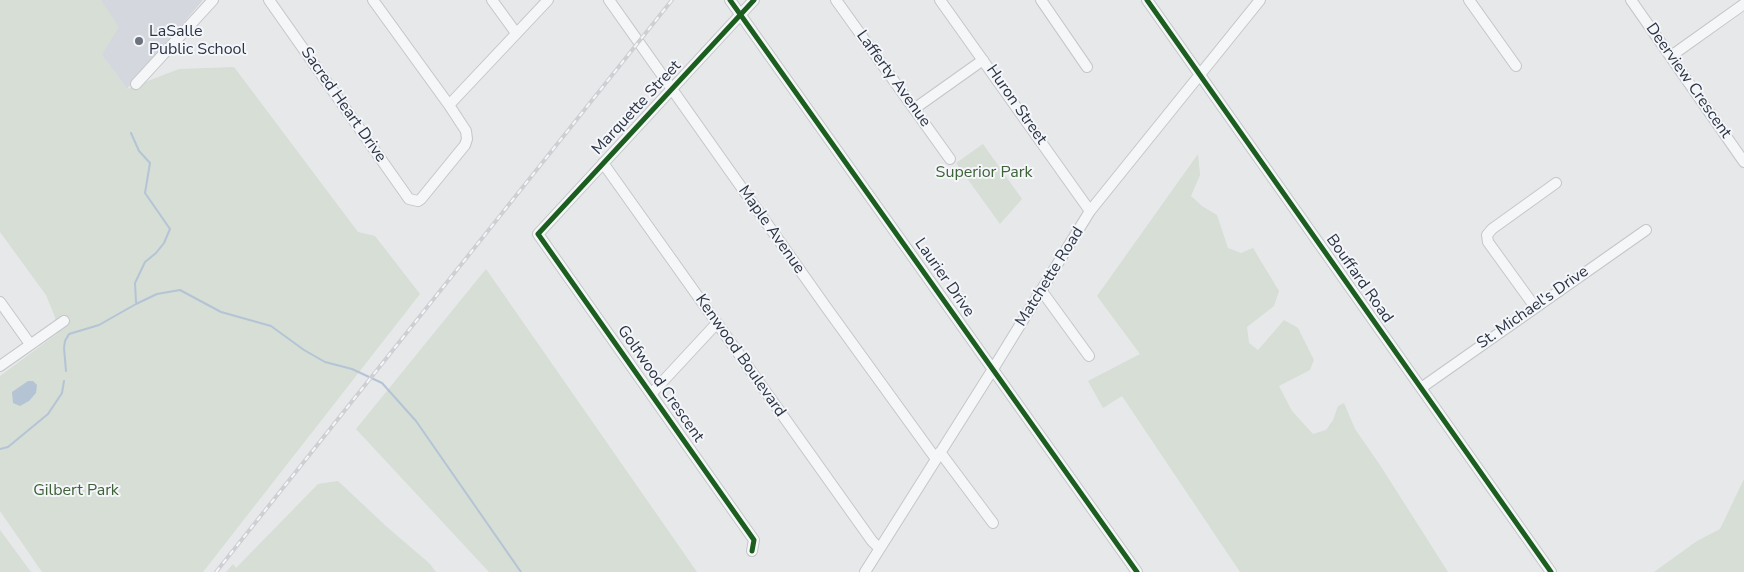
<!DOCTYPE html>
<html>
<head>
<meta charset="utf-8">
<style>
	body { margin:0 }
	canvas { display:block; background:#e6e8ea }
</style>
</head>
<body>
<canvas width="1744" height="572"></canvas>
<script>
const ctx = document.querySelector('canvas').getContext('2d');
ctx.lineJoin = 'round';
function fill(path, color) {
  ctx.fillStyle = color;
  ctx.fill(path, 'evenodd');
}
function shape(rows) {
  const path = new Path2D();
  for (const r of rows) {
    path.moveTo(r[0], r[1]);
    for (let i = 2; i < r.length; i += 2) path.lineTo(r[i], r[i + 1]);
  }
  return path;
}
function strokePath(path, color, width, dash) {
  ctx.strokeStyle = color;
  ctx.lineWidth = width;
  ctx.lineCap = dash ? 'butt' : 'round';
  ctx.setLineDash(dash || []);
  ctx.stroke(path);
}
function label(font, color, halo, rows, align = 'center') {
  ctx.font = font + ' "Nunito Sans",sans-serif';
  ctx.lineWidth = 4;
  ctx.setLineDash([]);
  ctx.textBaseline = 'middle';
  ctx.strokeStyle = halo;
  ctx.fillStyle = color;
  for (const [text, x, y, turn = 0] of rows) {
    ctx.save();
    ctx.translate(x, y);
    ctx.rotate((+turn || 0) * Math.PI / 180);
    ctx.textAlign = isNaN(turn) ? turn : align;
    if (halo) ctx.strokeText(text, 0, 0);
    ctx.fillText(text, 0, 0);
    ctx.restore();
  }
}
const built = shape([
	[101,0,203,0,127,89,102,55]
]);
const green = shape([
	[0,0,101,0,119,27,102,55,127,89,179,69,234,67,358,232,375,236,420,294,203,572,42,572,0,511,0,376,58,333,55,317,46,295,0,232],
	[983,144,1022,199,1000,224,956,163],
	[1198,154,1200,175,1191,196,1202,206,1217,215,1228,248,1241,253,1253,248,1279,291,1274,306,1247,327,1249,343,1258,350,1284,320,1298,328,1314,360,1310,370,1279,386,1292,411,1313,434,1326,430,1333,420,1338,406,1344,403,1355,429,1380,465,1448,572,1240,572,1122,396,1103,408,1088,381,1140,354,1097,296],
	[486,269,697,572,489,572,356,429],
	[1744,479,1744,572,1654,572,1697,541,1720,529],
	[338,481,387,527,429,563,436,572,226,572,233,564,236,568,318,484],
	[0,530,31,572,0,572]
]);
const water = shape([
	[28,381,33,381,37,385,36,393,29,401,20,406,13,403,12,392]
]);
const stream = shape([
	[131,133,139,151,150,163,145,193,170,229,164,243,156,253,145,262,135,283,136,302],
	[66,371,64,348,65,341,69,334,99,325,136,304,157,294,180,290,221,312,271,326,304,350,325,362,352,369,382,383,416,421,521,572],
	[0,449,8,447,48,414,62,393,64,381]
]);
const minor = shape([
	[269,0,409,199,418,201,421,199,465,145,467,139,466,131,449,105,373,0],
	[492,0,516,33],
	[609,0,826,307,936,459],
	[730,0,1137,572],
	[836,0,950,159],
	[940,0,1090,211],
	[1041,0,1087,67],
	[1147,0,1551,572],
	[1469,0,1516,66],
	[1631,0,1744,162],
	[1671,56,1744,4],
	[136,84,213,0],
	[449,105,548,0],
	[914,109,983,60],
	[603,163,872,541,879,548],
	[1041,290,1089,356],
	[0,302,30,344],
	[1535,307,1488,242,1487,235,1492,229,1556,183],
	[0,366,64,321],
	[1421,388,1646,230],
	[652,393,717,323],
	[940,452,993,523],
	[752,551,754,540,538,234,754,0],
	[865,572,993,369,1090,211,1260,0]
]);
const rail = shape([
	[216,572,672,0]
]);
const cycleway = shape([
	[730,0,1137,572],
	[1147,0,1551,572],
	[752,551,754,540,538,234,754,0]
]);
const markers = [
	[139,41,5,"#6c737f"]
];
const poiNames = [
	["LaSalle",149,32],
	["Public School",149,50]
];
const streetNames = [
	["Lafferty Avenue",893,79,54],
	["Deerview Crescent",1688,81,55],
	["Sacred Heart Drive",343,105,55],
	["Huron Street",1016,105,55],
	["Marquette Street",637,108,-47],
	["Maple Avenue",771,230,55],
	["Matchette Road",1050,277,-58],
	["Laurier Drive",944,278,55],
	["Bouffard Road",1359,279,55],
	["St. Michael's Drive",1533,308,-35],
	["Kenwood Boulevard",740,356,55],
	["Golfwood Crescent",660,384,55]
];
const parkNames = [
	["Superior Park",984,173],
	["Gilbert Park",76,491]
];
fill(built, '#d4d7dd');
fill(green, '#d6ded6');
fill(water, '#b4c4d5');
strokePath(stream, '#b4c4d5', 2);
strokePath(minor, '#c4c6c8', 12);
strokePath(minor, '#f5f6f7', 10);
strokePath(rail, '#cecfd2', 4);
strokePath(rail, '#f4f6f9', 2, [5.5]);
strokePath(cycleway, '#1b5e20', 5);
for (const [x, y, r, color] of markers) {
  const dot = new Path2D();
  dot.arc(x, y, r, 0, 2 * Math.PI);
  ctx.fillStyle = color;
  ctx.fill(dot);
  strokePath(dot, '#f4f6f9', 2);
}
label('16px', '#2b3445', '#f4f6f9', poiNames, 'left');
label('16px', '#2b3445', '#f4f6f9', streetNames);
label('16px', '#3f6138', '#f4f6f9', parkNames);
</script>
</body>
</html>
